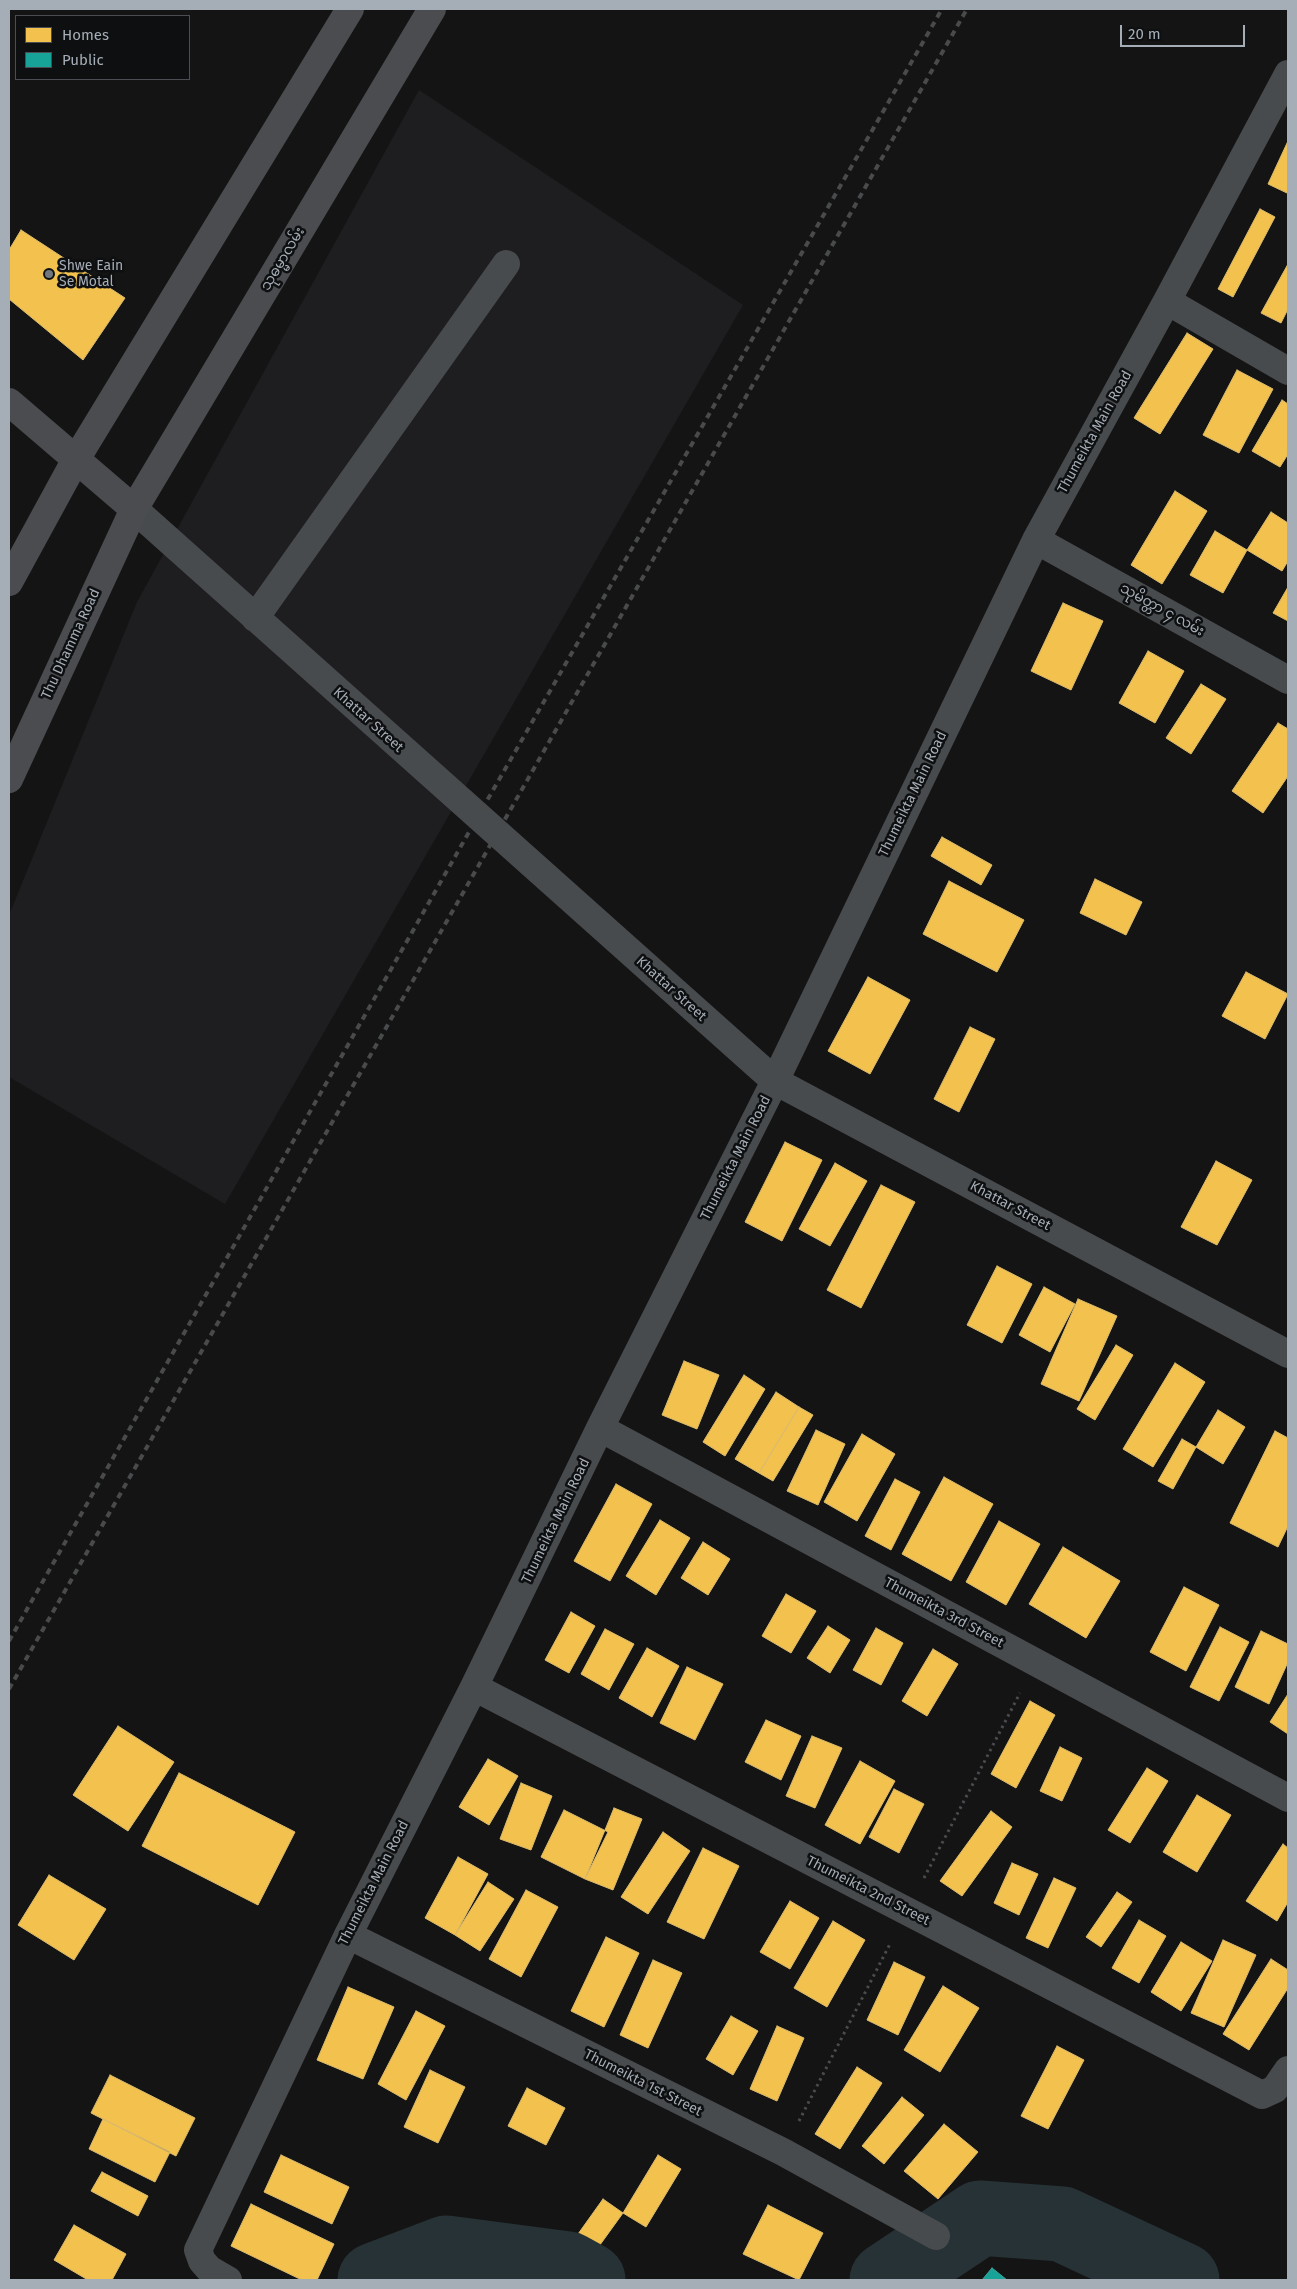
<!DOCTYPE html>
<html>
<head>
<meta charset="utf-8">
<style>
	body { margin:0 }
	#map { position:relative; width:1297px; height:2289px; overflow:hidden; background:#141414; font-family:"Fira Sans",sans-serif }
	canvas { display:block }
	.frame { position:absolute; inset:0; border:10px solid #a5adb6; pointer-events:none }
	.legend { position:absolute; left:15px; top:15px; width:175px; height:65px; box-sizing:border-box; background:#0e0f10; border:1px solid #4a4e52; margin:0; padding:6px 9px; list-style:none; font-size:15px; color:#a5adb6 }
	.legend li { display:flex; align-items:center; gap:10px; height:25px }
	.legend b { width:25px; border:1px solid #4a4e52 }
	.scale { position:absolute; left:1120px; top:25px; width:125px; height:22px; box-sizing:border-box; border:2px solid #a5adb6; border-top:0; padding-left:6px; font-size:15px; line-height:18px; white-space:nowrap; color:#a5adb6; -webkit-text-stroke:4px #0e0f10; paint-order:stroke }
</style>
</head>
<body>
<div id="map">
<canvas width="1297" height="2289"></canvas>
<div class="frame"></div>
<ul class="legend">
<li><b style="height:14px;background:#f2c14e"></b>Homes</li>
<li><b style="height:14px;background:#17a398"></b>Public</li>
</ul>
<div class="scale">20 m</div>
</div>
<script>
const ctx = document.querySelector('canvas').getContext('2d');
ctx.lineJoin = 'round';
function fill(path, color) {
  ctx.fillStyle = color;
  ctx.fill(path, 'evenodd');
}
function shape(rows) {
  const path = new Path2D();
  for (const r of rows) {
    path.moveTo(r[0], r[1]);
    for (let i = 2; i < r.length; i += 2) path.lineTo(r[i], r[i + 1]);
  }
  return path;
}
function strokePath(path, color, width, dash) {
  ctx.strokeStyle = color;
  ctx.lineWidth = width;
  ctx.lineCap = dash ? 'butt' : 'round';
  ctx.setLineDash(dash || []);
  ctx.stroke(path);
}
function label(font, color, halo, rows, align = 'center') {
  ctx.font = font + ' "Fira Sans","Noto Sans Myanmar",sans-serif';
  ctx.lineWidth = 5;
  ctx.setLineDash([]);
  ctx.textBaseline = 'middle';
  ctx.strokeStyle = halo;
  ctx.fillStyle = color;
  for (const [text, x, y, turn = 0] of rows) {
    ctx.save();
    ctx.translate(x, y);
    ctx.rotate((+turn || 0) * Math.PI / 180);
    ctx.textAlign = isNaN(turn) ? turn : align;
    if (halo) ctx.strokeText(text, 0, 0);
    ctx.fillText(text, 0, 0);
    ctx.restore();
  }
}
const built = shape([
	[419,90,743,305,225,1204,9,1077,9,915,137,602]
]);
const homes = shape([
	[1288,141,1288,190,1287,193,1268,184,1288,141],
	[1260,209,1275,217,1233,297,1218,289,1260,209],
	[21,230,125,298,83,360,9,299,9,250,21,230],
	[1288,264,1288,309,1281,323,1261,313,1288,264],
	[1187,333,1213,349,1160,434,1134,418,1187,333],
	[1237,370,1273,389,1239,453,1203,435,1237,370],
	[1282,400,1288,404,1288,454,1280,467,1252,451,1282,400],
	[1175,491,1207,511,1162,584,1131,565,1175,491],
	[1271,512,1288,523,1288,561,1282,571,1247,550,1271,512],
	[1215,531,1247,550,1223,593,1190,575,1215,531],
	[1288,587,1288,621,1273,613,1288,587],
	[1063,603,1103,621,1071,690,1031,671,1063,603],
	[1148,651,1184,671,1155,723,1119,703,1148,651],
	[1201,684,1226,699,1191,754,1166,738,1201,684],
	[1278,723,1288,729,1288,776,1263,813,1232,791,1278,723],
	[942,837,992,865,981,885,931,856,942,837],
	[1095,879,1142,902,1126,935,1080,913,1095,879],
	[949,881,1024,920,997,972,923,934,949,881],
	[1246,972,1288,994,1265,1039,1222,1016,1246,972],
	[868,977,910,1000,870,1074,828,1051,868,977],
	[970,1027,995,1039,959,1112,934,1099,970,1027],
	[785,1142,822,1160,782,1241,745,1222,785,1142],
	[1216,1161,1252,1180,1217,1245,1181,1227,1216,1161],
	[835,1163,867,1181,830,1246,799,1229,835,1163],
	[881,1185,915,1202,861,1308,827,1290,881,1185],
	[997,1266,1032,1284,1002,1343,967,1325,997,1266],
	[1044,1287,1075,1304,1050,1352,1019,1335,1044,1287],
	[1078,1299,1117,1316,1079,1401,1041,1384,1078,1299],
	[1116,1345,1133,1355,1095,1420,1077,1409,1116,1345],
	[684,1361,719,1375,697,1429,662,1415,684,1361],
	[1175,1363,1205,1382,1153,1467,1123,1449,1175,1363],
	[744,1375,765,1389,725,1456,703,1442,744,1375],
	[776,1392,799,1407,759,1473,735,1459,776,1392],
	[799,1407,813,1415,773,1481,759,1473,799,1407],
	[1218,1410,1245,1427,1223,1464,1196,1447,1218,1410],
	[816,1430,845,1444,818,1505,787,1491,816,1430],
	[1275,1431,1288,1438,1288,1526,1278,1547,1230,1523,1275,1431],
	[862,1434,895,1454,857,1521,824,1502,862,1434],
	[1182,1439,1196,1447,1173,1489,1158,1481,1182,1439],
	[944,1477,993,1504,951,1581,902,1554,944,1477],
	[895,1479,920,1492,891,1550,865,1536,895,1479],
	[616,1484,652,1504,610,1581,574,1561,616,1484],
	[660,1520,690,1538,656,1595,626,1576,660,1520],
	[999,1521,1040,1544,1006,1605,966,1582,999,1521],
	[703,1542,730,1559,708,1595,681,1578,703,1542],
	[1063,1547,1120,1581,1086,1638,1029,1604,1063,1547],
	[1184,1587,1219,1605,1186,1671,1150,1652,1184,1587],
	[786,1594,816,1611,791,1653,762,1636,786,1594],
	[571,1612,595,1626,569,1673,545,1660,571,1612],
	[828,1626,850,1640,830,1673,807,1658,828,1626],
	[1220,1627,1249,1642,1219,1701,1190,1687,1220,1627],
	[876,1628,903,1643,881,1685,853,1670,876,1628],
	[605,1629,634,1644,609,1690,581,1674,605,1629],
	[1261,1631,1288,1644,1288,1662,1269,1704,1235,1687,1261,1631],
	[647,1648,679,1666,652,1717,619,1698,647,1648],
	[933,1649,958,1664,927,1716,902,1701,933,1649],
	[687,1667,723,1684,695,1740,660,1723,687,1667],
	[1288,1694,1288,1734,1270,1722,1288,1694],
	[1030,1701,1055,1715,1016,1788,991,1774,1030,1701],
	[766,1720,801,1736,781,1780,745,1762,766,1720],
	[118,1726,174,1762,128,1831,73,1795,118,1726],
	[812,1736,842,1748,815,1808,786,1796,812,1736],
	[1060,1747,1082,1758,1062,1801,1040,1791,1060,1747],
	[488,1759,518,1776,489,1825,459,1807,488,1759],
	[860,1761,895,1781,860,1844,825,1825,860,1761],
	[1147,1768,1168,1781,1130,1843,1108,1830,1147,1768],
	[179,1773,295,1832,258,1905,142,1846,179,1773],
	[521,1783,552,1796,531,1850,500,1839,521,1783],
	[894,1789,924,1804,899,1853,869,1837,894,1789],
	[1197,1795,1231,1815,1197,1872,1163,1852,1197,1795],
	[614,1808,642,1819,613,1890,585,1879,614,1808],
	[564,1810,608,1832,585,1879,541,1857,564,1810],
	[991,1811,1012,1827,962,1896,940,1881,991,1811],
	[663,1832,690,1851,648,1914,621,1897,663,1832],
	[1283,1844,1288,1848,1288,1902,1277,1921,1246,1901,1283,1844],
	[703,1848,739,1866,704,1939,667,1922,703,1848],
	[458,1857,488,1874,455,1935,425,1918,458,1857],
	[1012,1863,1038,1874,1019,1915,994,1903,1012,1863],
	[49,1875,106,1909,74,1960,18,1925,49,1875],
	[1054,1878,1076,1888,1048,1948,1026,1938,1054,1878],
	[488,1882,514,1899,480,1951,455,1935,488,1882],
	[526,1890,558,1907,521,1977,489,1959,526,1890],
	[1117,1892,1132,1902,1101,1947,1086,1937,1117,1892],
	[790,1901,819,1918,790,1969,760,1952,790,1901],
	[1139,1920,1166,1936,1139,1983,1112,1968,1139,1920],
	[833,1921,865,1940,827,2007,794,1988,833,1921],
	[606,1937,639,1953,604,2027,571,2011,606,1937],
	[1223,1940,1256,1955,1224,2027,1191,2013,1223,1940],
	[1181,1942,1212,1961,1181,2011,1151,1992,1181,1942],
	[1271,1959,1288,1970,1288,1988,1249,2050,1223,2034,1271,1959],
	[653,1960,682,1973,648,2048,620,2035,653,1960],
	[894,1962,925,1977,898,2035,867,2020,894,1962],
	[943,1986,979,2008,940,2072,904,2050,943,1986],
	[348,1987,394,2007,363,2079,317,2060,348,1987],
	[416,2011,445,2026,406,2100,378,2084,416,2011],
	[731,2016,758,2031,733,2075,706,2059,731,2016],
	[777,2026,804,2038,777,2101,750,2089,777,2026],
	[1057,2046,1084,2060,1048,2129,1021,2116,1057,2046],
	[857,2067,882,2083,840,2149,815,2134,857,2067],
	[430,2070,465,2087,438,2143,404,2127,430,2070],
	[110,2075,195,2118,176,2156,91,2113,110,2075],
	[527,2088,565,2108,546,2145,508,2126,527,2088],
	[902,2097,924,2115,884,2164,862,2146,902,2097],
	[103,2119,170,2152,155,2182,89,2149,103,2119],
	[944,2124,978,2152,938,2199,904,2171,944,2124],
	[281,2155,349,2187,332,2224,264,2192,281,2155],
	[658,2155,681,2169,646,2227,623,2213,658,2155],
	[102,2172,148,2196,138,2216,91,2191,102,2172],
	[603,2199,623,2213,597,2249,578,2234,603,2199],
	[251,2204,334,2244,317,2280,302,2280,231,2246,251,2204],
	[768,2205,823,2233,799,2280,743,2254,768,2205],
	[74,2225,126,2254,112,2280,88,2280,54,2260,74,2225]
]);
const public = shape([
	[992,2268,1007,2280,982,2280,992,2268]
]);
const river = shape([
	[375,2280,446,2253,568,2269,588,2280],
	[887,2280,980,2218,1062,2224,1182,2280]
]);
const path = shape([
	[924,1878,1020,1693],
	[799,2121,891,1942]
]);
const minor = shape([
	[1167,301,1288,371],
	[134,509,775,1081,1288,1354],
	[1036,540,1288,680],
	[255,618,506,264],
	[600,1428,1288,1798],
	[474,1687,1262,2095,1275,2089,1288,2070],
	[348,1935,783,2152,936,2236],
	[228,2280,209,2269,202,2261,198,2250,348,1935,474,1687,600,1428,775,1081,1036,540,1167,301,1288,74]
]);
const major = shape([
	[9,402,134,509],
	[9,582,75,461,350,9],
	[9,779,134,509,432,9]
]);
const rail = shape([
	[9,1641,477,818,942,9],
	[9,1689,967,9]
]);
const markers = [
	[49,274,5,"#72777d"]
];
const streetNames = [
	["သုဓမ္မာလမ်း",283,259,-59],
	["Thumeikta Main Road",1095,432,-61],
	["သုမိတ္တာ ၄ လမ်း",1162,610,29],
	["Thu Dhamma Road",71,644,-65],
	["Khattar Street",368,720,42],
	["Thumeikta Main Road",913,794,-64],
	["Khattar Street",671,989,42],
	["Thumeikta Main Road",736,1158,-63],
	["Khattar Street",1010,1206,28],
	["Thumeikta Main Road",556,1521,-64],
	["Thumeikta 3rd Street",944,1613,28],
	["Thumeikta Main Road",374,1883,-63],
	["Thumeikta 2nd Street",868,1891,27],
	["Thumeikta 1st Street",643,2083,27]
];
const poiNames = [
	["Shwe Eain",59,266],
	["Se Motal",59,282]
];
fill(built, '#1e1e20');
fill(homes, '#f2c14e');
strokePath(homes, '#dbbb6d', 1);
fill(public, '#17a398');
strokePath(public, '#42a6a1', 1);
strokePath(river, '#273236', 75);
strokePath(path, '#4a4b4f', 3, [2.5, 4]);
strokePath(minor, '#484b4d', 28);
strokePath(major, '#4a4c4f', 28);
strokePath(rail, '#484a4c', 4, [6, 5]);
for (const [x, y, r, color] of markers) {
  const dot = new Path2D();
  dot.arc(x, y, r, 0, 2 * Math.PI);
  ctx.fillStyle = color;
  ctx.fill(dot);
  strokePath(dot, '#0e0f10', 2);
}
label('14px', '#a5adb6', '#0e0f10', streetNames);
label('14px', '#a5adb6', '#0e0f10', poiNames, 'left');
</script>
</body>
</html>
